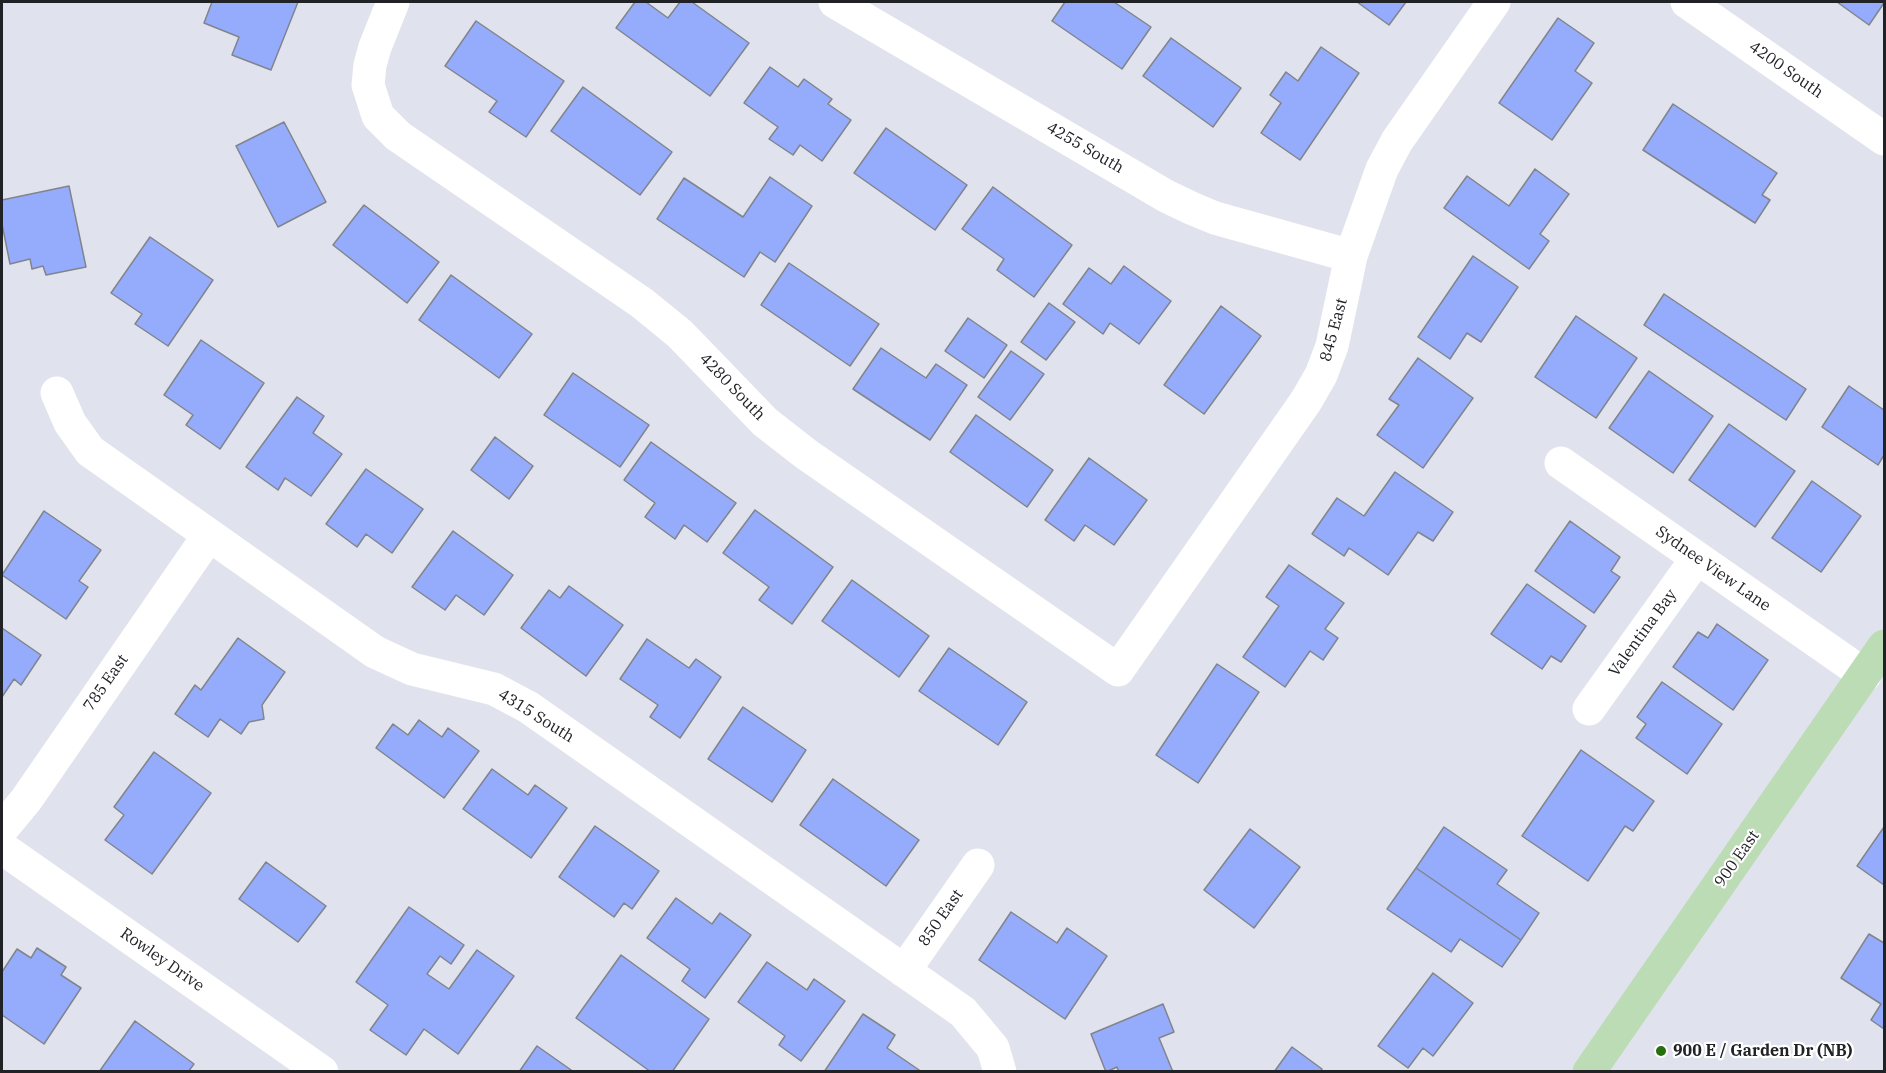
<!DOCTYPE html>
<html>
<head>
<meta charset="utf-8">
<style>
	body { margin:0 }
	#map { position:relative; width:1886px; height:1073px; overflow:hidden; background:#e0e3ed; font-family:"IBM Plex Serif",serif }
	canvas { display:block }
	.frame { position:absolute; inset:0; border:3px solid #212226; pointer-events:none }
</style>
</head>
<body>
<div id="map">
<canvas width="1886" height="1073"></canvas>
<div class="frame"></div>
</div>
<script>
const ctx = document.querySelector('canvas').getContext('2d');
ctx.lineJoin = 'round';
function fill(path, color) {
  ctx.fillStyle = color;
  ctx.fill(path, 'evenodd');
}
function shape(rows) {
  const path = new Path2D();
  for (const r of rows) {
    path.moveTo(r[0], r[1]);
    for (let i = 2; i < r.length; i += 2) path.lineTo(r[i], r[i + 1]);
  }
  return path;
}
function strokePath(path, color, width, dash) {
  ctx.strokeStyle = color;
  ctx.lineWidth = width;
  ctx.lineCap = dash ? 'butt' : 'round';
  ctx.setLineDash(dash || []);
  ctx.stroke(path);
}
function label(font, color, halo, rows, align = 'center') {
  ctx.font = font + ' "IBM Plex Serif",serif';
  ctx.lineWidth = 4.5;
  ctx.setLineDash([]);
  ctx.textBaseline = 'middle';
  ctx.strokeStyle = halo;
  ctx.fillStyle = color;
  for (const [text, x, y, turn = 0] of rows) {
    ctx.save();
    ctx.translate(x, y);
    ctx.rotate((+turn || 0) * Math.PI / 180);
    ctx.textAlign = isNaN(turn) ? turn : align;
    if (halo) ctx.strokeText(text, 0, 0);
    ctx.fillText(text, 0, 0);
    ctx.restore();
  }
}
const building = shape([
	[212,2,298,2,271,70,232,55,239,37,204,23,212,2],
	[635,2,646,2,668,18,680,2,692,2,749,43,710,96,616,28,635,2],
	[1065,2,1114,2,1151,27,1122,69,1052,21,1065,2],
	[1357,2,1406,2,1389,25,1357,2],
	[1837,2,1884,2,1884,3,1869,25,1837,2],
	[1558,18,1594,43,1575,71,1592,83,1552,140,1499,103,1558,18],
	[476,21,564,81,526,137,489,112,497,101,445,66,476,21],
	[1171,38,1241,88,1213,127,1143,76,1171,38],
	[1321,47,1359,73,1300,160,1261,133,1281,103,1270,95,1286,72,1298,81,1321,47],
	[770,67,798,87,804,79,832,99,828,104,851,120,822,161,800,145,793,155,769,139,778,127,744,103,770,67],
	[583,87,672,152,640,195,551,131,583,87],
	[1673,104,1777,173,1762,195,1770,200,1755,223,1643,150,1673,104],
	[284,122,326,202,278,227,236,146,284,122],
	[886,128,967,185,935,230,854,173,886,128],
	[1535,169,1569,194,1540,234,1549,241,1529,269,1444,208,1467,176,1509,206,1535,169],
	[770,177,812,206,775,262,760,252,744,277,657,219,684,178,743,217,770,177],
	[69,186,86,267,46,275,43,266,32,269,30,259,10,264,2,224,2,200,69,186],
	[993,187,1072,245,1034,297,997,270,1004,259,962,229,993,187],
	[364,205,439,262,407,303,333,245,364,205],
	[150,237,213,280,168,346,135,324,142,314,111,293,150,237],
	[1473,256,1518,287,1481,342,1467,333,1450,359,1418,337,1473,256],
	[789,263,879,324,850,366,761,305,789,263],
	[1124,266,1171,301,1139,344,1110,323,1103,334,1063,304,1089,268,1111,284,1124,266],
	[451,275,532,334,499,378,419,320,451,275],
	[1664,294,1806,389,1786,420,1644,325,1664,294],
	[1049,303,1075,322,1046,360,1021,342,1049,303],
	[1221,306,1261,336,1204,414,1164,385,1221,306],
	[1576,316,1637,358,1596,418,1535,377,1576,316],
	[968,318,1007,345,984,378,945,351,968,318],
	[201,340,264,383,220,449,186,425,193,415,164,395,201,340],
	[881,348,926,378,936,364,967,385,930,440,853,389,881,348],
	[1011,351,1044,374,1010,420,978,397,1011,351],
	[1418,358,1473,398,1423,468,1377,435,1399,405,1389,399,1418,358],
	[1649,371,1713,416,1673,473,1609,428,1649,371],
	[573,373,649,425,620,467,544,415,573,373],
	[1849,386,1884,410,1884,455,1878,465,1822,427,1849,386],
	[297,397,324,416,313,433,342,454,311,496,285,478,278,490,246,467,297,397],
	[976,415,1053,470,1027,507,950,452,976,415],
	[1729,424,1795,471,1755,527,1689,480,1729,424],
	[495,437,533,466,509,499,471,470,495,437],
	[651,442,736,503,707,542,684,525,675,539,645,517,655,503,624,480,651,442],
	[1089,458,1147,500,1114,545,1085,525,1074,541,1045,520,1089,458],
	[366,469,423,509,392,553,366,534,357,547,326,524,366,469],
	[1395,472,1453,512,1433,541,1418,532,1388,575,1349,548,1344,556,1312,534,1337,498,1364,516,1395,472],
	[1812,481,1861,516,1821,572,1772,538,1812,481],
	[755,510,833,567,792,624,759,600,769,587,723,553,755,510],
	[44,511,101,550,79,581,88,587,66,619,2,575,44,511],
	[1570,521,1620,557,1611,571,1620,577,1594,613,1535,571,1570,521],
	[453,531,513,575,484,615,456,595,445,610,412,587,453,531],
	[1289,565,1344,603,1325,629,1338,638,1323,660,1310,651,1285,687,1243,657,1279,606,1266,597,1289,565],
	[852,580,929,636,899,677,822,621,852,580],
	[1527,584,1586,626,1561,662,1551,656,1542,669,1491,634,1527,584],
	[569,586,623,625,586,676,521,628,549,590,560,598,569,586],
	[1717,624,1768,660,1733,710,1673,667,1698,632,1708,638,1717,624],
	[2,628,41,655,21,685,14,679,2,697,2,628],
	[238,638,285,672,262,705,264,719,249,722,241,734,220,719,208,737,175,714,195,685,201,690,238,638],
	[647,639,689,668,696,659,721,677,680,738,650,717,658,705,620,679,647,639],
	[949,648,1027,702,998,745,919,691,949,648],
	[1217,664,1259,692,1198,783,1156,755,1217,664],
	[1662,682,1722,724,1687,774,1636,738,1646,724,1637,717,1662,682],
	[743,707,806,750,772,802,708,759,743,707],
	[419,720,442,737,448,728,479,751,444,798,376,748,393,724,408,735,419,720],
	[1581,750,1654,801,1633,831,1625,826,1588,881,1522,836,1581,750],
	[154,752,211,793,152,874,105,840,124,815,114,807,154,752],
	[492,769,528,795,535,785,567,808,531,858,463,809,492,769],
	[833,779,919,840,886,886,800,825,833,779],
	[595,826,659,871,632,909,624,903,614,917,559,877,595,826],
	[1444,827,1507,870,1497,884,1539,913,1521,940,1416,868,1444,827],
	[1884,827,1884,885,1857,866,1884,827],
	[1250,829,1300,867,1254,928,1204,890,1250,829],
	[266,862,326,906,298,942,239,899,266,862],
	[1416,868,1521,940,1502,967,1460,939,1451,952,1387,909,1416,868],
	[676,898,712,924,720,913,751,935,705,998,682,981,690,969,647,938,676,898],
	[409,907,464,945,451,964,440,956,427,974,449,989,477,950,514,976,458,1054,424,1029,406,1055,370,1030,388,1005,356,982,409,907],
	[1011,912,1057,943,1067,928,1107,956,1065,1019,979,960,1011,912],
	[1869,934,1884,943,1884,1029,1871,1020,1881,1004,1841,978,1869,934],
	[37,948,66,967,61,975,81,988,44,1044,2,1015,2,972,17,949,31,958,37,948],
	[621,955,709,1019,672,1072,651,1072,576,1018,621,955],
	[767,962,807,990,814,979,845,1001,801,1061,779,1045,785,1036,738,1002,767,962],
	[1433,973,1473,1003,1433,1056,1423,1048,1408,1068,1378,1046,1433,973],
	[1163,1004,1174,1032,1159,1038,1173,1072,1119,1072,1117,1067,1106,1072,1091,1034,1163,1004],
	[863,1014,895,1035,887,1048,922,1072,824,1072,863,1014],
	[135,1021,194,1064,188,1072,99,1072,135,1021],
	[537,1046,574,1072,519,1072,537,1046],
	[1292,1047,1322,1069,1320,1072,1274,1072,1292,1047]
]);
const minor = shape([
	[393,2,375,47,370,65,368,85,378,116,398,136,642,303,680,334,765,422,806,454,1118,670,1306,401,1321,375,1332,346,1351,256,1382,169,1397,141,1494,2],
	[835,2,1166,196,1191,208,1215,218,1351,256],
	[1687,2,1884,139],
	[57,393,70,423,90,451,375,652,412,669,494,689,528,707,963,1012,993,1048,1000,1072],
	[1561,463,1865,675],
	[1589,709,1697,558],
	[2,829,26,800,209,535],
	[2,848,322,1072],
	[904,971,978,865]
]);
const major = shape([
	[1589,1072,1884,646]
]);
const markers = [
	[1661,1051,6,"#266f0f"]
];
const streetNames = [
	["4200 South",1786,70,35],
	["4255 South",1085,148,30],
	["845 East",1334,330,-75],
	["4280 South",732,387,46],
	["Sydnee View Lane",1713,569,35],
	["Valentina Bay",1643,633,-54],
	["785 East",106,683,-55],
	["4315 South",536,716,32],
	["900 East",1737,859,-55],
	["850 East",941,918,-55],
	["Rowley Drive",162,960,35]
];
const poiNames = [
	["900 E / Garden Dr (NB)",1673,1051]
];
fill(building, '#95acfc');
strokePath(building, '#81848d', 1.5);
strokePath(minor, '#fff', 33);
strokePath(major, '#bcdcb5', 33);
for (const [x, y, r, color] of markers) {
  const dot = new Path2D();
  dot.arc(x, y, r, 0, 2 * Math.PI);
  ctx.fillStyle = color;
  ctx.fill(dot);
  strokePath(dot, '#fff', 2);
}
label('16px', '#212226', '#fff', streetNames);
label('bold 16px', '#212226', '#fff', poiNames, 'left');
</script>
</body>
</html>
